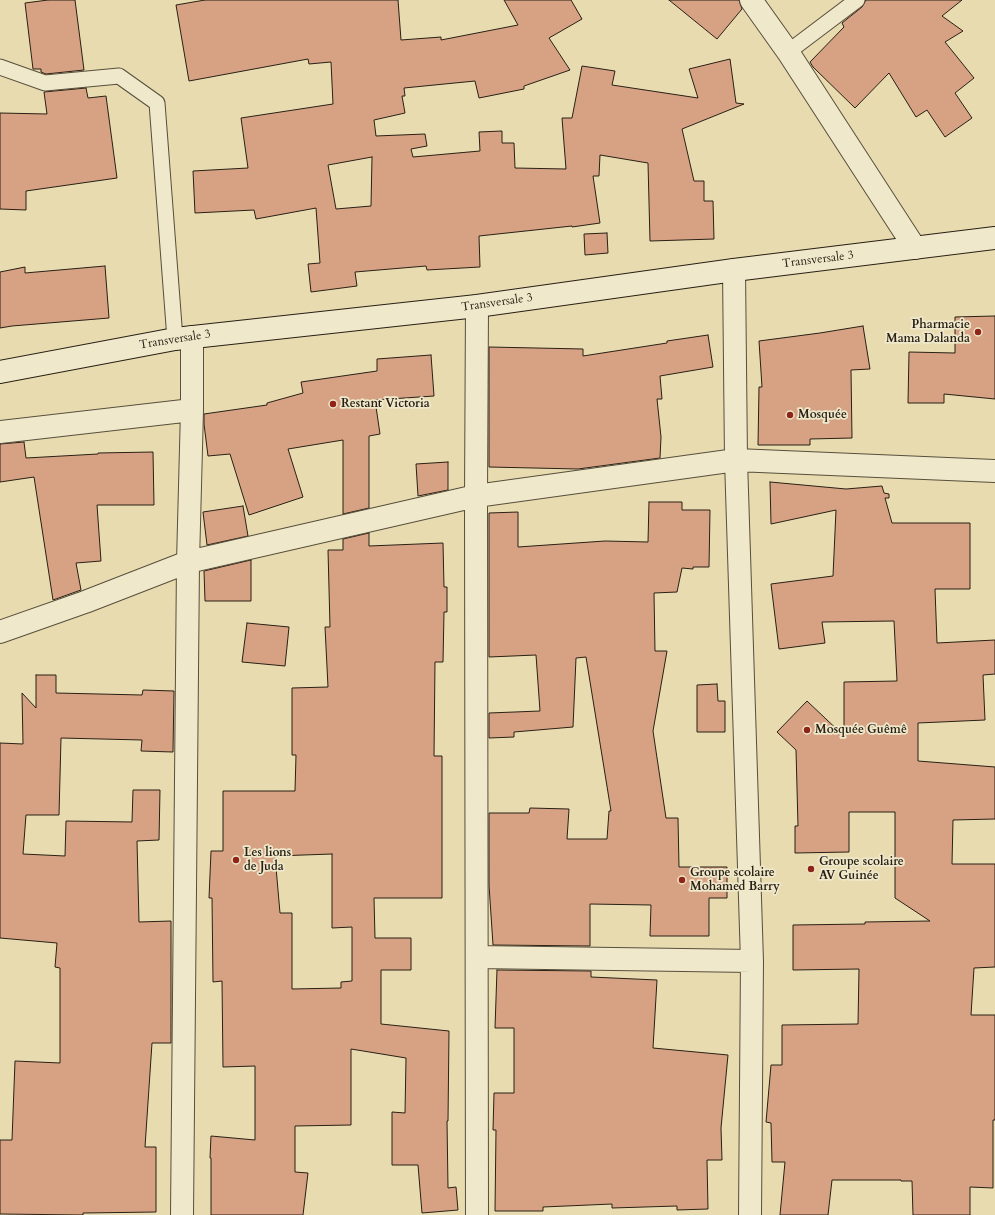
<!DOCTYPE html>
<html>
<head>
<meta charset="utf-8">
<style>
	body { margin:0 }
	canvas { display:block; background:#e7dbaf }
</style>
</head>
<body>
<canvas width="995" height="1215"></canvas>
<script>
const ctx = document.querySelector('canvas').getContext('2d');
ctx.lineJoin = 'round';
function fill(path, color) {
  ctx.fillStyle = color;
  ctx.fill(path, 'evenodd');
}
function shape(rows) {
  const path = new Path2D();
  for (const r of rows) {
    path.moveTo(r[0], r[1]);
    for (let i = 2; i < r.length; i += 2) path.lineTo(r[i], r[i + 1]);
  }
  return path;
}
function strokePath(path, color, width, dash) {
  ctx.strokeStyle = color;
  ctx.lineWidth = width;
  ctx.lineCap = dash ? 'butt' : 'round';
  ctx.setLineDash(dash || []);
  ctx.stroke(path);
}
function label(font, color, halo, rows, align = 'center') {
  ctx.font = font + ' Cardo,serif';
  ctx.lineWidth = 3.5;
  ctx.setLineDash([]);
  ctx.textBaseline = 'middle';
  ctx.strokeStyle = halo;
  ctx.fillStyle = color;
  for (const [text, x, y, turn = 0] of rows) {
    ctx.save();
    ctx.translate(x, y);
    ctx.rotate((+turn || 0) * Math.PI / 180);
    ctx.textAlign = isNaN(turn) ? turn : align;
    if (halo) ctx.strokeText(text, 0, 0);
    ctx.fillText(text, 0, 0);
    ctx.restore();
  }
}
const building = shape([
	[48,0,75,0,84,70,46,74,41,72,41,69,33,69,25,3,48,0],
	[205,0,398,0,401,40,441,37,441,40,518,25,504,0,571,0,582,19,549,38,570,70,524,86,524,89,479,98,475,81,404,88,405,96,402,96,405,113,374,120,376,136,425,134,427,146,411,149,413,157,480,151,479,132,502,131,502,143,514,143,515,168,566,169,562,118,572,118,582,66,615,71,612,85,698,98,689,69,730,59,736,103,744,104,682,129,694,181,704,181,704,201,713,201,714,239,650,241,648,163,600,155,599,176,593,176,600,223,572,227,572,226,479,236,480,267,427,270,426,266,355,272,357,286,311,292,308,264,320,263,316,208,256,219,254,210,195,213,193,171,248,168,241,118,333,104,331,62,309,64,308,59,189,81,176,5,205,0],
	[372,157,371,206,336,209,328,165,372,157],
	[669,0,739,0,742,9,717,39,669,0],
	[866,0,962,0,942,16,963,31,945,42,974,78,955,93,972,118,945,137,927,110,916,117,889,73,855,108,813,67,810,62,844,27,842,23,862,7,866,0],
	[86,88,88,98,106,96,117,178,26,191,26,210,0,209,0,113,47,114,44,92,86,88],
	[607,233,608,253,585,255,584,234,607,233],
	[105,266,109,318,12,326,0,328,0,272,25,267,25,273,105,266],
	[995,316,995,399,944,394,944,403,908,403,909,352,955,353,955,317,995,316],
	[863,326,870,369,851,370,852,438,810,439,810,445,758,445,759,387,762,387,759,341,820,333,863,326],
	[708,335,713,367,660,376,662,399,657,399,661,437,660,458,578,469,489,467,489,347,583,349,583,356,667,343,667,341,708,335],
	[431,355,434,396,375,400,380,434,369,436,369,508,343,514,343,440,288,449,303,497,249,515,230,454,208,456,204,424,204,414,267,405,267,403,303,393,301,382,377,371,377,359,431,355],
	[24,442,26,458,98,454,98,453,153,452,154,505,97,505,101,561,76,563,81,590,53,600,34,477,0,482,0,444,24,442],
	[448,462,448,490,418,496,416,464,448,462],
	[770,482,846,489,882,486,884,493,889,494,889,498,885,498,892,523,970,523,970,589,935,589,937,643,995,640,995,674,983,675,985,720,918,723,918,761,995,767,995,819,953,820,952,864,995,864,995,967,974,968,971,1015,995,1015,995,1120,993,1120,993,1188,970,1187,970,1215,913,1215,912,1181,901,1181,901,1180,832,1180,828,1215,780,1215,785,1162,772,1162,771,1123,766,1122,771,1065,782,1065,782,1025,858,1024,859,969,793,970,793,925,865,924,865,922,930,921,895,898,895,812,849,812,849,852,795,853,795,826,798,826,796,750,777,732,807,701,844,736,844,682,897,681,894,621,822,622,825,643,779,649,771,584,833,576,836,510,771,524,770,482],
	[649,502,682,502,682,510,710,510,709,567,693,567,693,569,682,568,677,592,654,593,655,651,667,651,653,731,666,818,678,818,679,867,727,867,727,898,709,898,709,936,650,936,651,905,590,904,590,946,493,945,489,885,489,813,529,813,530,808,569,809,567,839,607,839,609,811,611,811,586,657,576,658,573,727,514,732,514,737,489,738,489,713,540,711,536,655,489,657,489,513,518,512,518,547,605,541,648,542,649,502],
	[243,506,248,536,207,545,203,512,243,506],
	[369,533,369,546,443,543,444,587,447,587,447,612,444,612,443,662,435,662,434,756,442,756,442,898,374,898,375,938,411,938,411,970,381,970,381,1024,449,1031,448,1121,447,1121,448,1188,456,1187,458,1210,422,1213,418,1165,392,1165,392,1112,405,1113,406,1058,351,1049,351,1125,295,1126,295,1172,308,1173,303,1215,211,1215,211,1158,210,1158,211,1136,255,1140,255,1066,223,1067,222,981,213,982,212,898,209,898,211,851,223,851,223,791,295,791,296,755,292,755,292,688,328,687,325,627,330,627,328,550,343,550,343,539,369,533],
	[332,854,332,928,352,927,352,981,341,982,341,988,292,989,292,913,280,913,275,856,332,854],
	[251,560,251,601,205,601,204,571,251,560],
	[247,623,289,627,285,666,242,662,247,623],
	[36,675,56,675,56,693,142,695,143,690,174,691,173,752,141,751,142,740,61,738,59,815,26,815,23,854,65,856,66,821,132,822,133,790,160,790,159,840,137,841,139,922,171,921,171,1043,152,1043,145,1147,156,1147,156,1212,83,1213,83,1215,0,1214,0,1140,12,1140,15,1061,60,1063,60,968,55,967,57,943,0,938,0,743,23,744,22,693,36,708,36,675],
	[717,684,718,701,725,701,725,732,697,732,697,685,717,684],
	[497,970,591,971,591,977,657,980,653,1048,728,1055,721,1128,722,1160,707,1160,708,1209,677,1210,677,1206,612,1208,612,1204,543,1207,543,1211,495,1211,496,1130,493,1130,494,1093,514,1093,514,1028,495,1028,497,970]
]);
const lane = shape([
	[788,52,857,0],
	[0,67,45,83,119,76,157,103,175,339]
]);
const street = shape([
	[751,0,788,52,915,248],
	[734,270,736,460,752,961,750,1215],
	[477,306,476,496,477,1215],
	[0,432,192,410],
	[0,632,85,602,188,562,476,496,736,460,995,471],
	[477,957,752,961],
	[182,1215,188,562,192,410,192,337]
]);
const secondary = shape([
	[0,372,175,339,477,306,734,270,995,238]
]);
const markers = [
	[978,332,4,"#8f2418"],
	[333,404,4,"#8f2418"],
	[790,415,4,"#8f2418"],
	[807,730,4,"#8f2418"],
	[236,860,4,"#8f2418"],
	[811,869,4,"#8f2418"],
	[682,880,4,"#8f2418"]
];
const streetNames = [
	["Transversale 3",818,260,-7],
	["Transversale 3",497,303,-8],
	["Transversale 3",175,340,-9]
];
const poiNames = [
	["Pharmacie",970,325,"right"],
	["Mama Dalanda",970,339,"right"],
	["Restant Victoria",341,404],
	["Mosquée",798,415],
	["Mosquée Guêmê",815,730],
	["Les lions",244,853],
	["de Juda",244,867],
	["Groupe scolaire",819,862],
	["AV Guinée",819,876],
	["Groupe scolaire",690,873],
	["Mohamed Barry",690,887]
];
fill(building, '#d6a283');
strokePath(building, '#292015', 1);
strokePath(lane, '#584f3c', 17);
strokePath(street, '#584f3c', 24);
strokePath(secondary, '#292015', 24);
strokePath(lane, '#efe8cb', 15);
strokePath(street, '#efe8cb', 22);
strokePath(secondary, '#efe8cb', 22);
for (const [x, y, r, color] of markers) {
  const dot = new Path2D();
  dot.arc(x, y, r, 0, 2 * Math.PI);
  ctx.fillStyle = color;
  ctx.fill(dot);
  strokePath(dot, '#efe8cb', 1.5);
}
label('12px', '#292015', '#efe8cb', streetNames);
label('bold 12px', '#292015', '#efe8cb', poiNames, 'left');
</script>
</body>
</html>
